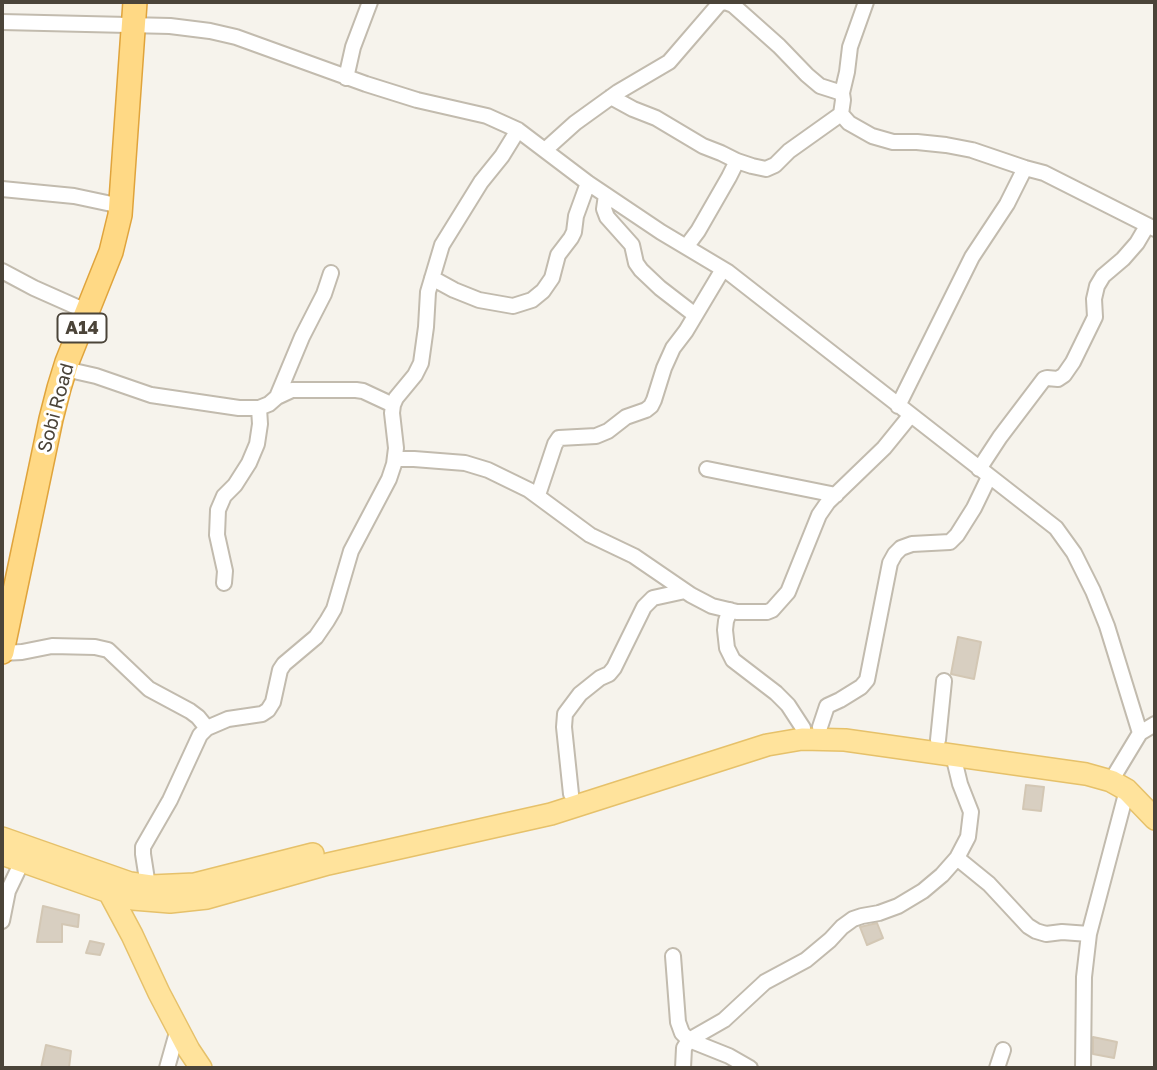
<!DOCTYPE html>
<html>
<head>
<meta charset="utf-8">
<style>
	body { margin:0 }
	#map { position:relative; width:1157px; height:1070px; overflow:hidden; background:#f6f3ec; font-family:"Golos Text",sans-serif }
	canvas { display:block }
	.frame { position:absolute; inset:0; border:4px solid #4b4439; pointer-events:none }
</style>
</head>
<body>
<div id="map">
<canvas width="1157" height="1070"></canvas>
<div class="frame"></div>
</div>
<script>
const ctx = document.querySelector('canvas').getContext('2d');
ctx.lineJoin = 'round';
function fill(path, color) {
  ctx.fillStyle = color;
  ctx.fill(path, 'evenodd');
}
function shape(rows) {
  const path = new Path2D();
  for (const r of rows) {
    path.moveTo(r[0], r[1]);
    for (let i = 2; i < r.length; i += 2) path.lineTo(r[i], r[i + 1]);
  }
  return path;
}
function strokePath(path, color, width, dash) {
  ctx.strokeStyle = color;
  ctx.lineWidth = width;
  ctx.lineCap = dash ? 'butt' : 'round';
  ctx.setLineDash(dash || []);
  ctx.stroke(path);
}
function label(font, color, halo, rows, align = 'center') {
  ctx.font = font + ' "Golos Text",sans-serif';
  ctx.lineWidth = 6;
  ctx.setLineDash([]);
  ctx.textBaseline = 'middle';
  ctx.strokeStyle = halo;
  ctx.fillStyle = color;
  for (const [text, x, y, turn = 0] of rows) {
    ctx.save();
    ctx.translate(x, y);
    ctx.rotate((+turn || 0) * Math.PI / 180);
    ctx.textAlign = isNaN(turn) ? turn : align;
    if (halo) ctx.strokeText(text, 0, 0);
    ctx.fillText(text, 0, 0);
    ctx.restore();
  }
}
const building = shape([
	[958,637,981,642,974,679,951,674,958,637],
	[1026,785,1044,787,1041,811,1023,809,1026,785],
	[43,906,79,915,78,927,62,924,62,942,37,942,43,906],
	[877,923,883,938,867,945,860,927,877,923],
	[90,941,104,944,100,955,86,953,90,941],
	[1093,1037,1117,1042,1114,1058,1093,1054,1093,1037],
	[46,1045,71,1051,69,1068,41,1068,46,1045]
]);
const minor = shape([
	[725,2,733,5,779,46,807,75,820,86,842,93],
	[866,2,850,47,847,72,842,93,843,100,841,114,849,123,872,136,893,142,917,142,946,145,972,150,1025,168,1044,173,1155,229],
	[2,22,170,26,210,31,236,37,366,84,417,100,487,116,518,130,588,183,661,232,728,272,1056,528,1074,553,1093,591,1107,626,1140,733],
	[346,78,353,47,370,2],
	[611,97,633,109,656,118,703,146,721,153,737,161,752,166,766,169,775,165,789,151,841,114],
	[545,150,575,123,618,92,669,62,719,4,724,2],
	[2,189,74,196,121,206],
	[606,195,604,209,607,217,632,245,636,263,641,270,660,288,695,315],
	[686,247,698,231,729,177,737,161],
	[2,271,34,288,88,312],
	[432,278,454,290,479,300,513,306,532,300,543,291,552,278,558,255,571,238,574,232,576,216,588,183],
	[65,369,96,376,151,395,239,408,259,408,269,404,277,397,302,337,324,294,331,273],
	[277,397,292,390,356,390,363,391,393,405],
	[898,406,972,257,1007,204,1025,168],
	[395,459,414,459,465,463,488,470,529,490,590,535,634,556,691,595,712,606,737,612,767,612,772,610,788,592,819,515,828,502,884,448,910,416],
	[707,469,836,495],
	[979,469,1000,437,1044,379,1047,378,1058,379,1064,375,1073,362,1095,317,1094,299,1097,286,1103,276,1123,259,1137,243,1147,226],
	[538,495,555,444,559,438,596,436,608,431,626,417,646,410,651,406,654,400,664,368,673,348,686,331,723,269],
	[224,583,225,571,217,535,218,510,224,496,235,485,249,463,257,444,260,424,259,408],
	[730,610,726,621,725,630,727,648,733,660,776,693,788,705,803,728],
	[2,653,22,652,52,646,95,647,108,650,149,689,190,711,198,717,207,728],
	[820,727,827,706,840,700,861,687,867,680,890,563,895,554,901,548,912,544,950,542,957,535,974,508,989,477],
	[938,740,944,681],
	[1111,781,1140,733,1155,724],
	[571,794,564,727,565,714,580,694,600,678,609,674,614,668,644,607,653,598,685,591],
	[957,858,989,884,1028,926,1036,931,1046,934,1062,932,1089,934],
	[148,886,143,854,143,847,170,800,200,735,207,728,228,719,262,714,268,710,273,702,280,670,284,664,316,637,327,621,334,609,351,551,389,479,394,464,396,448,392,413,393,405,396,398,415,375,421,363,426,327,428,292,442,245,481,182,502,156,518,130],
	[2,921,8,891,19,868,25,862],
	[673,956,678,1022,682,1033,689,1040,729,1056,750,1068],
	[167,1068,178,1029],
	[683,1068,684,1048,689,1040,724,1020,765,982,806,960,830,940,842,927,853,919,862,916,879,913,898,906,923,891,942,875,957,858,968,837,971,812,960,784,953,755],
	[997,1068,1003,1050],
	[1083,1068,1084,977,1089,934,1127,790]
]);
const primary = shape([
	[2,838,130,883,151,886,195,884,313,854],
	[2,854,109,892,133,899,170,902,207,898,328,864,551,814,767,745,802,739,845,740,1086,774,1111,781,1127,790,1155,819],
	[107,884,109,892,132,935,159,993,189,1050,201,1068]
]);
const trunk = shape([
	[2,652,51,419,59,388,67,362,111,252,120,215,135,2]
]);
const shields = [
	[82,328,49]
];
const shieldNames = [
	["A14",82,328]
];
const streetNames = [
	["Sobi Road",56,408,-75]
];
fill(building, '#d8cfc1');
strokePath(building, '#d3c7b4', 2);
strokePath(minor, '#c2bbae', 18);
strokePath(primary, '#e6c16a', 24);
strokePath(trunk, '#e0a43c', 26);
strokePath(minor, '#fff', 14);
strokePath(primary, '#ffe39c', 21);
strokePath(trunk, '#ffd985', 23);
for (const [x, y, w] of shields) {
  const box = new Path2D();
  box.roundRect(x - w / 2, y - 14.5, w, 29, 5);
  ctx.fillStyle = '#fff';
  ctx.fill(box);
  strokePath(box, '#4b4439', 2);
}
label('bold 18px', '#4b4439', null, shieldNames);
label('19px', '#4b4439', '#fff', streetNames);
</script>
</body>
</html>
